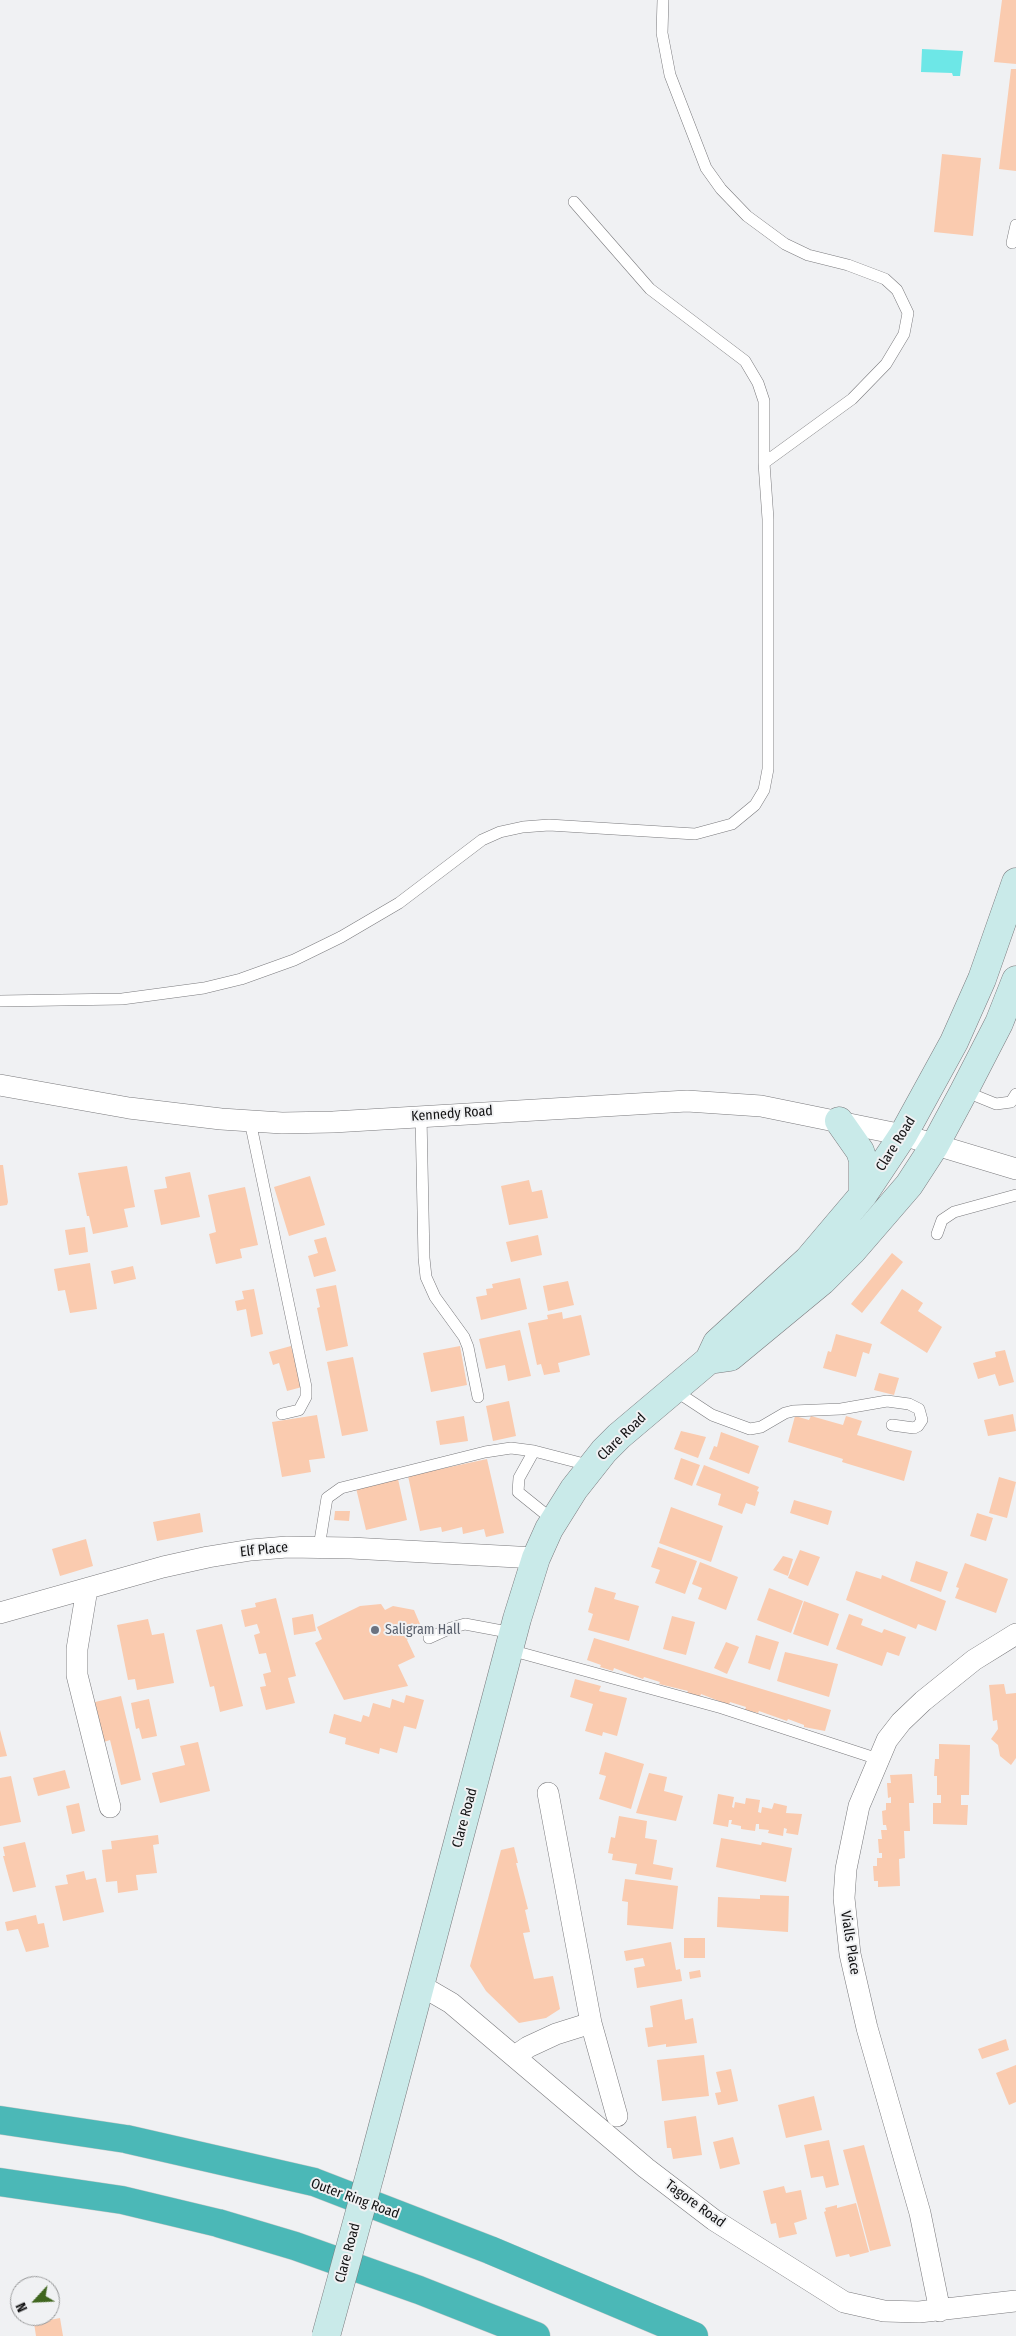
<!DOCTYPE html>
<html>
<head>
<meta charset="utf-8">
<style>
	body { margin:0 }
	#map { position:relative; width:1016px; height:2336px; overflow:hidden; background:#f0f1f3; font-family:"Fira Sans Condensed",sans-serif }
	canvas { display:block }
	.north { position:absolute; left:10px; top:2276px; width:50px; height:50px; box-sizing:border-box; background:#f0f1f3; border:1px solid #979899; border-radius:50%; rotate:245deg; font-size:14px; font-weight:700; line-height:20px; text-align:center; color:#121213 }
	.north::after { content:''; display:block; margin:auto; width:18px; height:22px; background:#40661f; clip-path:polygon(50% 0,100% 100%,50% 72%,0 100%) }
</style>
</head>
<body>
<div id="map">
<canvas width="1016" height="2336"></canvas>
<div class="north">N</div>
</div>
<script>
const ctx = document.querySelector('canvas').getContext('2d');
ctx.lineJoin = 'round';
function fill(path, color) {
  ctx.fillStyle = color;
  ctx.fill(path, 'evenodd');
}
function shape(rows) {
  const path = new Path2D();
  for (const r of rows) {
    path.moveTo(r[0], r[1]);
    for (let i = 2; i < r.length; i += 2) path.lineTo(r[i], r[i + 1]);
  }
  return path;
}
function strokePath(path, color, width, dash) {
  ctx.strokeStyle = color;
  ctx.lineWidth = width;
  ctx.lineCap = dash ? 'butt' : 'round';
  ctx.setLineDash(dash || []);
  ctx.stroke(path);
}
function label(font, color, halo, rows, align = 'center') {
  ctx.font = font + ' "Fira Sans Condensed",sans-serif';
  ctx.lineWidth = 4;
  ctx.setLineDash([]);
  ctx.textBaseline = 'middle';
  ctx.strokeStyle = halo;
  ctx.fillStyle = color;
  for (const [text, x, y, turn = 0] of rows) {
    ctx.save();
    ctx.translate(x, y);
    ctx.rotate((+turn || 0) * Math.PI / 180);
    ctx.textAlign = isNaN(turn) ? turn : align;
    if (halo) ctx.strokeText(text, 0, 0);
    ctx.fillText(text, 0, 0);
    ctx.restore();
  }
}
const water = shape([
	[922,49,963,51,960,76,953,76,952,73,921,72]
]);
const building = shape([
	[1002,0,1016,0,1016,64,994,62],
	[1011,69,1016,69,1016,171,999,169],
	[942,154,981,158,973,236,934,232],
	[0,1165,3,1165,8,1202,7,1205,0,1206],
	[127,1166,135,1207,124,1209,128,1227,93,1234,89,1216,87,1216,78,1173],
	[190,1172,200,1217,161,1225,154,1190,167,1188,165,1177],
	[310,1176,325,1225,289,1236,274,1187],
	[529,1180,532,1192,542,1190,548,1218,509,1225,501,1186],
	[245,1187,258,1245,240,1249,242,1258,216,1264,209,1234,216,1232,208,1195],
	[85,1227,88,1252,69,1255,65,1230],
	[538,1235,542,1255,511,1262,506,1242],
	[326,1237,336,1271,314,1277,308,1256,318,1253,314,1240],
	[892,1253,903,1262,862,1313,851,1304],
	[90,1263,97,1309,70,1313,65,1290,58,1291,54,1269],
	[133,1266,136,1279,114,1284,111,1271],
	[520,1278,527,1309,481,1320,476,1297,487,1295,486,1289,493,1288,492,1284],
	[568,1281,574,1305,548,1311,543,1286],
	[336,1285,348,1346,326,1351,317,1308,320,1307,316,1289],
	[254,1289,263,1334,251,1337,246,1309,237,1311,235,1301,244,1299,242,1291],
	[902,1289,923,1303,918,1311,942,1327,927,1353,880,1323],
	[562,1312,563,1319,581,1315,590,1355,558,1363,560,1372,544,1375,541,1364,537,1365,528,1323,548,1319,547,1315],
	[520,1330,531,1376,508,1381,505,1365,486,1369,479,1339],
	[836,1334,872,1344,869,1354,863,1352,856,1377,823,1368,828,1351,831,1352],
	[291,1346,302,1387,287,1391,279,1363,273,1365,269,1352],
	[460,1346,467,1385,431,1392,423,1353],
	[1005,1350,1014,1382,999,1386,995,1374,978,1379,973,1363,996,1357,995,1352],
	[353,1357,368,1431,342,1436,327,1362],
	[879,1373,899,1378,894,1395,874,1390],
	[509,1401,516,1436,493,1441,486,1406],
	[1013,1414,1016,1431,988,1436,984,1420],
	[317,1415,325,1458,309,1460,311,1472,282,1477,272,1422],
	[464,1416,468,1441,440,1445,436,1421],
	[795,1416,809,1420,811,1416,843,1425,846,1416,862,1421,857,1435,912,1451,904,1481,842,1462,843,1459,788,1442],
	[681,1431,706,1437,698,1458,674,1449],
	[721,1432,759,1446,749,1474,709,1459,714,1446,717,1447],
	[681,1458,700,1465,692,1486,674,1479],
	[487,1459,504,1533,486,1537,484,1529,463,1534,462,1527,442,1532,441,1527,420,1531,408,1476],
	[704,1465,759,1487,757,1491,759,1492,755,1506,746,1503,742,1514,718,1505,721,1494,696,1485],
	[999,1477,1016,1482,1007,1518,989,1513],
	[398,1479,407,1520,366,1530,356,1488],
	[794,1500,832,1511,828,1525,790,1513],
	[671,1507,723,1526,711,1562,659,1543],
	[335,1511,350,1511,349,1521,334,1520],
	[200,1513,203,1532,157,1541,153,1522],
	[977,1513,993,1518,986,1541,970,1536],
	[86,1539,93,1566,60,1576,52,1549],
	[658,1547,697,1561,685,1594,655,1583,660,1570,651,1567],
	[800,1550,820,1557,808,1586,788,1578],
	[783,1556,793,1559,788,1576,773,1570],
	[916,1561,948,1572,941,1592,910,1581],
	[700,1562,738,1577,726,1610,698,1599,702,1588,692,1584],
	[965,1563,1008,1579,996,1613,955,1598,959,1588,956,1587],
	[856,1571,881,1579,882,1575,946,1601,936,1631,918,1624,916,1629,846,1600],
	[595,1587,616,1593,614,1599,639,1606,629,1641,588,1630,593,1614,588,1612],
	[769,1588,803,1601,791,1633,757,1620],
	[276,1598,296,1676,288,1678,295,1703,266,1710,260,1687,266,1686,263,1674,271,1672,266,1653,259,1654,254,1635,260,1633,257,1624,245,1627,241,1610,256,1607,255,1603],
	[804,1601,839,1614,828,1646,793,1634],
	[381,1604,385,1610,393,1606,414,1610,420,1624,407,1640,415,1657,398,1665,408,1686,344,1700,315,1643,322,1639,317,1627,360,1606],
	[313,1614,316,1631,294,1635,292,1618],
	[849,1614,863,1619,861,1625,882,1633,884,1629,906,1637,899,1656,887,1652,882,1666,836,1649],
	[672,1616,695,1622,686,1655,663,1649],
	[148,1619,152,1635,164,1633,174,1683,137,1690,135,1679,128,1680,117,1625],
	[222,1624,243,1706,220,1712,214,1686,210,1687,196,1630],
	[756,1635,779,1642,770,1670,748,1663],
	[594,1638,831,1710,825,1731,804,1727,804,1725,788,1719,787,1721,759,1711,758,1713,745,1710,746,1707,730,1702,729,1705,701,1694,700,1697,687,1693,688,1691,659,1684,660,1682,644,1677,643,1679,614,1668,613,1671,600,1667,601,1665,587,1660],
	[726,1642,739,1647,727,1674,714,1668],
	[785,1652,838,1664,829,1697,777,1681],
	[575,1679,601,1686,599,1691,627,1698,617,1736,603,1732,602,1736,585,1731,593,1704,570,1697],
	[1004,1684,1006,1694,1016,1693,1016,1758,1011,1765,1000,1756,998,1745,991,1739,998,1729,997,1720,993,1721,989,1685],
	[406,1695,424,1700,416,1729,404,1726,397,1753,380,1748,379,1754,345,1744,346,1738,329,1733,334,1714,361,1722,363,1715,369,1717,373,1703,390,1708,392,1699,404,1703],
	[121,1696,141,1780,121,1785,110,1740,104,1742,95,1702],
	[149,1699,157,1736,142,1739,139,1728,136,1729,131,1703],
	[0,1730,7,1756,0,1757],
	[198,1742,210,1791,160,1803,152,1773,185,1765,180,1746],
	[939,1744,970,1745,969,1795,961,1795,961,1805,968,1805,967,1825,933,1824,933,1803,941,1803,941,1795,937,1795,937,1776,934,1776,935,1759,939,1759],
	[605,1752,644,1764,631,1809,599,1799,606,1776,599,1774],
	[65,1770,70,1788,38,1796,33,1778],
	[649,1773,667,1777,664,1791,683,1796,676,1821,636,1813],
	[912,1774,914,1803,909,1803,910,1831,904,1831,905,1858,899,1859,900,1886,878,1887,878,1881,874,1881,873,1866,877,1866,877,1858,882,1858,882,1853,879,1853,878,1839,882,1839,881,1830,887,1830,886,1825,883,1825,882,1811,886,1810,886,1803,891,1803,891,1797,888,1798,887,1783,891,1783,890,1775],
	[11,1776,21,1822,0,1826,0,1778],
	[718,1794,734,1797,732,1807,734,1808,735,1802,745,1804,746,1798,760,1800,758,1812,761,1813,762,1807,772,1809,774,1803,787,1806,786,1813,802,1814,798,1835,786,1833,787,1829,784,1828,783,1836,768,1833,769,1830,759,1829,759,1824,756,1824,755,1831,741,1829,741,1826,731,1824,732,1820,729,1820,728,1827,713,1824],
	[79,1803,85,1831,72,1834,66,1806],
	[619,1816,647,1821,645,1838,657,1840,653,1864,673,1868,671,1880,635,1874,637,1864,612,1860,613,1854,608,1853,611,1837,615,1838],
	[158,1835,159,1844,153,1845,157,1873,136,1875,138,1890,118,1893,117,1881,106,1882,102,1850,112,1849,111,1841],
	[721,1838,761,1845,762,1842,792,1848,786,1882,716,1867],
	[25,1842,36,1887,13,1892,3,1856,5,1856,3,1847],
	[514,1847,518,1863,516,1863,528,1909,525,1910,530,1932,523,1933,534,1979,553,1976,560,2009,546,2018,519,2023,486,1991,470,1966,501,1850],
	[84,1871,86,1880,96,1878,104,1912,63,1921,55,1886,68,1884,66,1875],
	[625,1879,678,1886,673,1929,627,1925,628,1902,622,1901],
	[760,1895,789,1896,788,1932,717,1927,718,1897,760,1899],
	[36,1915,38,1924,44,1923,49,1947,26,1952,18,1929,7,1931,5,1922],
	[684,1938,705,1938,705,1958,684,1958],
	[671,1942,676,1970,680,1969,682,1981,637,1988,634,1968,645,1966,643,1958,626,1961,624,1951],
	[700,1970,701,1977,690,1979,689,1972],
	[682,1999,685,2020,693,2018,697,2043,666,2047,666,2044,648,2047,645,2028,653,2027,650,2006],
	[1006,2039,1009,2050,982,2059,978,2049],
	[704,2055,709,2096,662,2101,657,2060],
	[1016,2065,1016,2102,1009,2105,996,2073],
	[731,2069,738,2101,718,2105,715,2093,721,2092,716,2072],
	[814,2096,822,2130,786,2138,778,2105],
	[696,2116,702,2155,673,2159,671,2148,667,2148,664,2121],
	[733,2137,740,2164,720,2169,713,2142],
	[829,2140,839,2185,826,2188,823,2176,811,2178,804,2145],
	[864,2145,891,2246,870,2251,843,2150],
	[784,2186,786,2193,801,2190,807,2219,794,2223,797,2234,779,2238,776,2223,771,2224,763,2191],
	[856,2203,869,2252,850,2257,849,2254,836,2257,824,2212,826,2211,825,2208,837,2205,837,2208],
	[60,2318,63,2336,36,2336,34,2323]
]);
const lane = shape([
	[663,0,662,33,670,75,706,168,721,189,747,216,785,244,808,255,848,265,885,279,897,290,908,313,904,334,886,364,852,399,764,463],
	[1012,243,1016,225],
	[0,1001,122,999,204,988,241,979,294,960,341,937,399,903,482,840,500,832,523,827,549,825,695,834,732,824,755,805,764,790,768,769,768,519,764,463,764,401,758,383,745,361,650,289,574,202],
	[964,1091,996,1104,1011,1102,1016,1094],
	[421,1116,424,1258,426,1277,435,1297,464,1337,468,1347,478,1397],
	[250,1121,306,1387,306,1397,299,1410,282,1414],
	[937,1234,942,1220,954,1212,1016,1195],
	[674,1390,712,1415,750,1429,761,1427,785,1413,793,1411,841,1409,887,1401,909,1404,919,1409,922,1420,918,1426,914,1428,892,1425],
	[554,1521,518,1492,519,1478,534,1451,592,1466],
	[319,1547,327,1498,341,1488,485,1452,511,1448,534,1451],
	[429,1638,451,1628,465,1624,513,1633],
	[510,1650,722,1708,878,1759]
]);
const street = shape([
	[0,1085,129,1108,221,1119,282,1123,333,1122,687,1101,761,1106,903,1135,1016,1169],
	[87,1589,77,1649,77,1675,110,1807],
	[0,1613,163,1567,208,1557,251,1550,287,1547,351,1548,536,1558],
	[548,1793,591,2023,617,2116],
	[420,1985,451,2003,646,2168,714,2220,844,2302,884,2311,919,2312,1016,2301],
	[515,2056,528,2047,556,2034,591,2023],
	[940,2311,920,2213,867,2028,850,1954,844,1898,846,1869,859,1806,887,1740,901,1722,923,1701,974,1660,1016,1634]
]);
const secondary = shape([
	[839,1121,860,1151,863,1160,863,1195],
	[709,1360,730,1357,822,1281,852,1251,909,1185,935,1145,964,1091,999,1023,1016,980],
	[371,2171,517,1619,536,1558,549,1529,574,1489,604,1451,619,1436,709,1360,717,1343,808,1260,863,1195,903,1135,954,1042,982,979,1016,882]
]);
const highway = shape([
	[0,2120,126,2139,314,2182,490,2250,694,2336],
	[0,2182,122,2200,218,2223,295,2246,419,2290,536,2336]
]);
const secondaryBridge = shape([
	[326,2336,371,2171]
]);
const markers = [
	[375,1630,5,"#6b7280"]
];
const streetNames = [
	["Kennedy Road",452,1114,-4],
	["Clare Road",896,1144,-58],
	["Clare Road",622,1437,-44],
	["Elf Place",264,1550,-6],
	["Clare Road",465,1818,-75],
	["Vialls Place",850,1943,81],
	["Outer Ring Road",355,2199,20],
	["Tagore Road",695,2204,36],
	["Clare Road",348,2253,-75]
];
const worshipNames = [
	["Saligram Hall",385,1630]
];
fill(water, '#6de7e7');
fill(building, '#facbaf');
strokePath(lane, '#7a7a7d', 12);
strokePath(street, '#7a7a7d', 22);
strokePath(secondary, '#7a7a7d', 29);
strokePath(highway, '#cbcbcb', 29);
strokePath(lane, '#fff', 11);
strokePath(street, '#fff', 21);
strokePath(secondary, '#c9eae9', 28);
strokePath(highway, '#4bb8b7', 28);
strokePath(secondaryBridge, '#7a7a7d', 29, []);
strokePath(secondaryBridge, '#c9eae9', 28);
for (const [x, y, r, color] of markers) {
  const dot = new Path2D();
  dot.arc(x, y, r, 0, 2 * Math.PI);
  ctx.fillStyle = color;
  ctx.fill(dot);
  strokePath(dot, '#f0f1f3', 2);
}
label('14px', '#121213', '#f0f1f3', streetNames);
label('14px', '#5b616d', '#f0f1f3', worshipNames, 'left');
</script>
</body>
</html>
